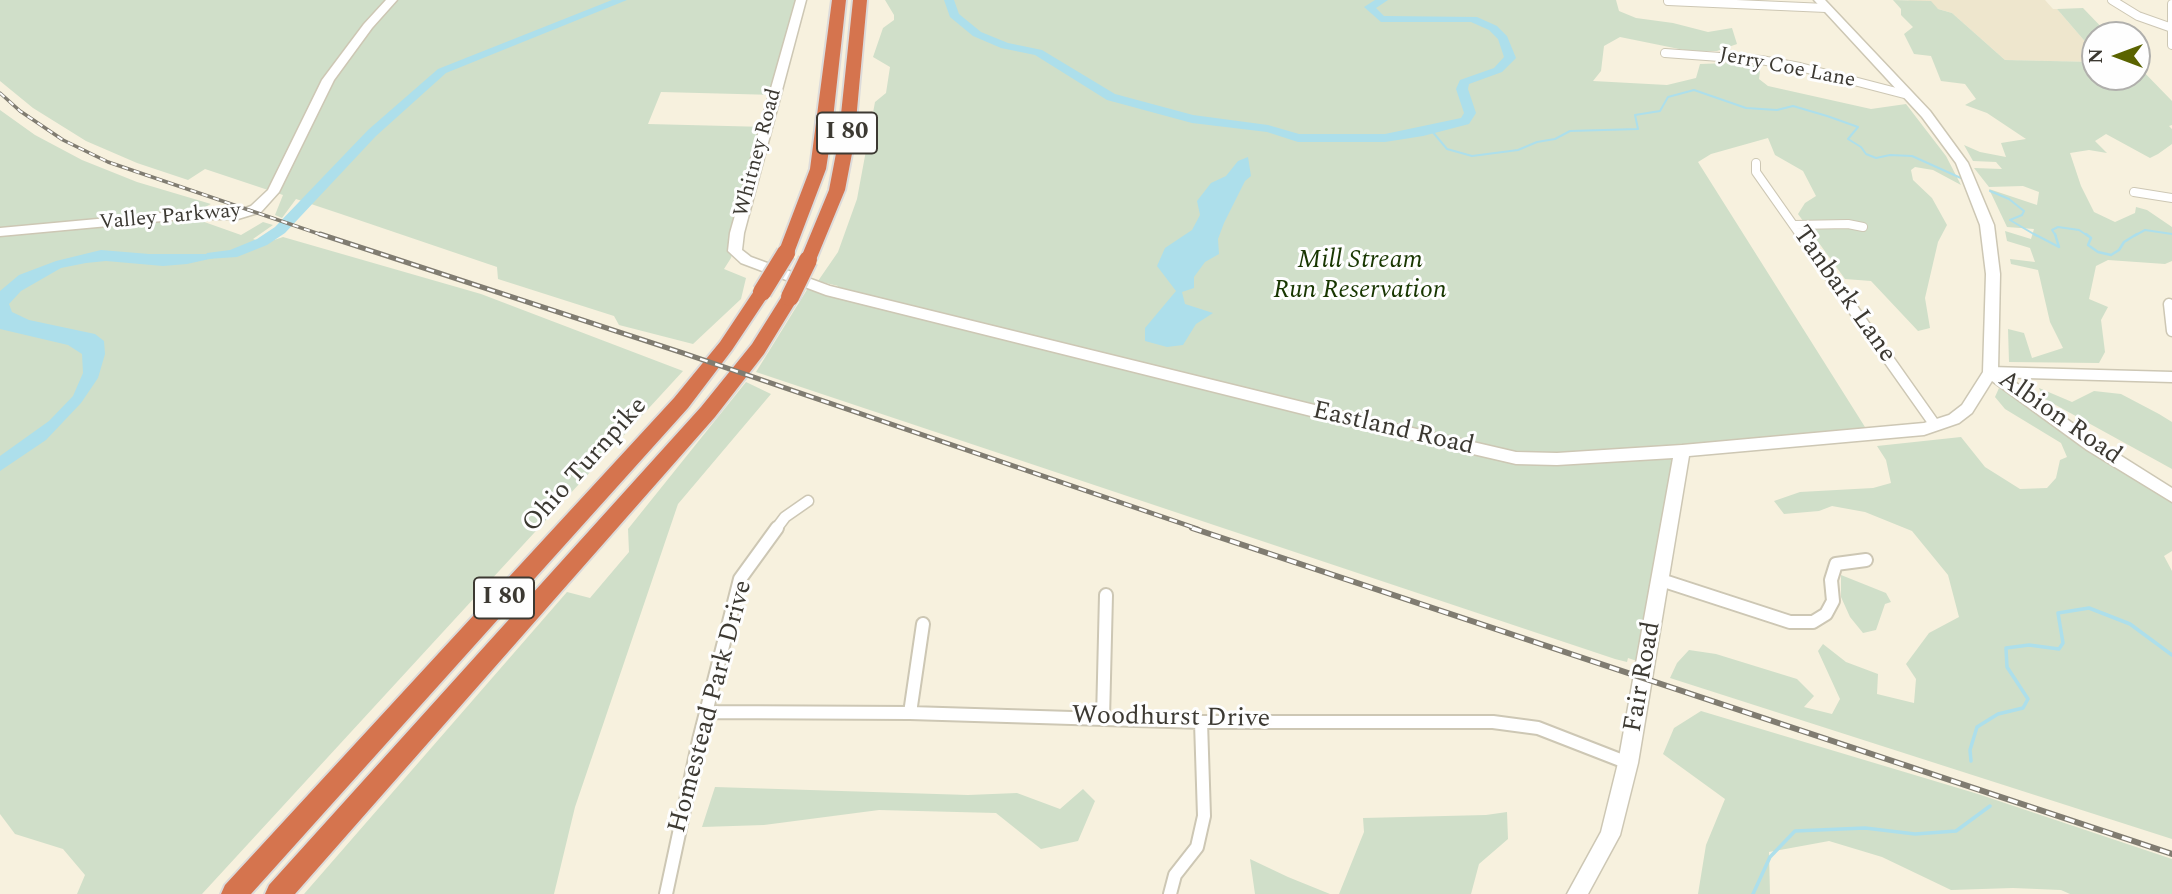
<!DOCTYPE html>
<html>
<head>
<meta charset="utf-8">
<style>
	body { margin:0 }
	#map { position:relative; width:2172px; height:894px; overflow:hidden; background:#f7f1de; font-family:Spectral,serif }
	canvas { display:block }
	.north { position:absolute; left:2081px; top:21px; width:70px; height:70px; box-sizing:border-box; background:#fefefe; border:2px solid #b0afac; border-radius:50%; rotate:270deg; font-size:19px; font-weight:700; line-height:28px; text-align:center; color:#3c3932 }
	.north::after { content:''; display:block; margin:auto; width:24px; height:32px; background:#5a6300; clip-path:polygon(50% 0,100% 100%,50% 72%,0 100%) }
</style>
</head>
<body>
<div id="map">
<canvas width="2172" height="894"></canvas>
<div class="north">N</div>
</div>
<script>
const ctx = document.querySelector('canvas').getContext('2d');
ctx.lineJoin = 'round';
function fill(path, color) {
  ctx.fillStyle = color;
  ctx.fill(path, 'evenodd');
}
function shape(rows) {
  const path = new Path2D();
  for (const r of rows) {
    path.moveTo(r[0], r[1]);
    for (let i = 2; i < r.length; i += 2) path.lineTo(r[i], r[i + 1]);
  }
  return path;
}
function strokePath(path, color, width, dash) {
  ctx.strokeStyle = color;
  ctx.lineWidth = width;
  ctx.lineCap = dash ? 'butt' : 'round';
  ctx.setLineDash(dash || []);
  ctx.stroke(path);
}
function label(font, color, halo, rows, align = 'center') {
  ctx.font = font + ' Spectral,serif';
  ctx.lineWidth = 6;
  ctx.setLineDash([]);
  ctx.textBaseline = 'middle';
  ctx.strokeStyle = halo;
  ctx.fillStyle = color;
  for (const [text, x, y, turn = 0] of rows) {
    ctx.save();
    ctx.translate(x, y);
    ctx.rotate((+turn || 0) * Math.PI / 180);
    ctx.textAlign = isNaN(turn) ? turn : align;
    if (halo) ctx.strokeText(text, 0, 0);
    ctx.fillText(text, 0, 0);
    ctx.restore();
  }
}
const built = shape([
	[1907,0,2045,0,2053,9,2057,9,2095,53,2095,62,2005,60,1952,13]
]);
const green = shape([
	[0,0,801,0,776,95,661,92,648,124,767,127,731,258,724,269,746,278,741,299,693,344,619,325,614,316,498,279,497,267,341,214,296,199,282,218,275,215,283,195,205,169,188,180,137,163,86,141,33,108,0,81],
	[885,0,1616,0,1619,11,1636,18,1673,23,1708,32,1732,28,1737,44,1717,51,1689,51,1620,37,1604,46,1601,71,1593,81,1667,85,1696,78,1700,64,1729,63,1754,65,1760,71,1759,79,1768,86,1871,109,1906,104,1946,156,1961,185,1933,170,1915,167,1911,170,1913,180,1932,198,1947,225,1938,242,1925,298,1930,328,1918,331,1871,281,1845,279,1798,214,1805,203,1816,196,1803,171,1775,155,1768,138,1711,154,1698,162,1870,435,1685,451,1646,664,1628,658,1627,662,1615,659,756,372,808,288,840,297,836,292,838,286,818,281,838,252,857,199,875,102,886,93,890,67,873,57,883,28,894,20,894,15],
	[1893,0,1931,1,1938,9,1952,13,2005,60,2095,62,2095,77,2137,77,2137,65,2172,101,2172,125,2169,126,2172,129,2172,144,2158,154,2150,158,2106,134,2095,141,2107,153,2089,150,2070,153,2081,186,2094,212,2115,222,2135,213,2136,207,2147,210,2172,227,2172,261,2165,264,2108,260,2096,266,2089,299,2108,307,2101,320,2105,352,2099,363,2009,362,2008,329,2024,333,2032,358,2063,348,2050,322,2038,270,2011,264,2010,259,2035,262,2030,248,2007,241,2005,231,2031,239,2034,229,2007,227,1989,189,2037,205,2039,192,2023,186,1989,187,1974,168,2002,169,1996,162,1973,161,1964,145,1980,152,2006,157,2001,143,2026,139,1987,113,1965,105,1976,99,1965,84,1941,81,1931,56,1914,54,1904,34,1913,27,1901,15,1901,9],
	[2083,8,2109,35,2095,35,2095,53,2057,9],
	[0,110,35,135,82,160,137,182,211,204,201,209,179,213,241,235,263,222,273,225,253,239,265,243,283,237,481,294,683,371,202,894,77,894,85,875,63,849,15,834,0,814],
	[746,382,771,394,678,504,575,807,554,894,304,894,567,592,590,598,629,552,628,529],
	[1999,388,2014,395,2172,499,2172,551,2164,556,2172,571,2172,839,1670,678,1677,663,1689,650,1716,654,1797,679,1814,696,1804,707,1832,714,1840,699,1818,651,1823,644,1846,662,1878,674,1877,694,1914,703,1916,679,1906,664,1929,633,1959,617,1948,575,1912,531,1865,512,1832,506,1819,511,1784,514,1774,501,1800,492,1873,488,1891,483,1886,460,1877,446,1961,437,1985,467,2020,489,2047,488,2056,478,2060,460,2067,457,2061,443,2005,409,1995,397],
	[2039,388,2072,402,2094,391,2121,394,2159,414,2172,422,2172,469,2043,398],
	[1841,575,1886,593,1891,602,1885,604,1876,630,1863,633,1850,617,1841,597],
	[1701,711,1978,794,2172,859,2172,894,2070,894,2061,890,2013,888,1951,890,1882,857,1829,841,1769,852,1770,894,1698,894,1706,845,1725,799,1663,754,1674,728],
	[715,787,968,795,1017,793,1060,809,1083,789,1095,801,1078,841,1041,849,996,813,879,810,764,825,702,827],
	[1507,812,1508,839,1479,864,1471,894,1339,894,1364,832,1363,818,1486,815],
	[1250,859,1288,877,1330,894,1255,894]
]);
const water = shape([
	[1248,157,1251,176,1245,181,1224,223,1218,239,1219,254,1205,262,1194,277,1194,288,1182,292,1185,304,1213,313,1196,324,1183,345,1167,347,1145,341,1145,328,1176,291,1157,266,1165,248,1192,230,1200,215,1197,201,1211,183,1226,176,1238,161],
	[101,250,149,254,232,254,187,264,163,266,106,261,86,263,61,268,21,291,9,304,12,312,29,320,95,334,104,341,105,354,98,378,81,403,46,440,0,471,0,456,49,421,73,396,83,373,82,354,68,345,0,329,0,291,19,275,56,261]
]);
const streamFar2 = shape([
	[1431,130,1447,149,1472,156,1518,150,1537,142,1555,139,1570,131,1638,129,1635,115,1660,111,1668,97,1694,90,1746,108,1777,110,1793,106,1827,116,1858,127,1848,139,1861,147,1866,154,1876,158,1890,155,1912,156,1963,179],
	[1990,191,2009,199,2024,211,2022,215,2010,220,2037,236],
	[2056,236,2052,230,2058,227,2079,230,2088,236],
	[2134,236,2145,230,2172,234]
]);
const streamFar1 = shape([
	[2034,234,2059,247,2055,234],
	[2086,234,2091,238,2088,245,2098,252,2111,255,2119,250,2124,242,2137,234]
]);
const stream = shape([
	[1971,761,1970,750,1977,727,1998,714,2023,708,2028,699,2007,667,2006,648,2029,645,2059,649,2063,643,2058,613,2089,608,2130,624,2172,655],
	[1753,894,1770,857,1795,831,1865,828,1915,834,1956,831,1990,806]
]);
const river = shape([
	[612,0,627,0,446,73,376,136,285,233,267,245,237,257,207,259,205,256,207,253,230,250,257,239,275,227,368,130,438,69,612,0],
	[944,0,954,0,959,14,981,32,1008,43,1042,50,1115,94,1193,115,1268,125,1299,134,1385,134,1461,118,1464,113,1456,89,1460,80,1494,68,1504,57,1498,39,1489,30,1471,22,1381,22,1364,7,1375,0,1388,0,1376,8,1384,16,1477,17,1497,26,1507,36,1516,58,1502,72,1469,84,1468,89,1476,113,1469,124,1423,136,1385,142,1298,142,1267,132,1192,123,1107,100,1035,55,1001,48,973,36,950,17,944,0]
]);
const streetFar2 = shape([
	[2112,0,2138,16,2172,28],
	[1668,1,1826,8],
	[2172,4,2172,45],
	[1665,53,1761,60,1800,67,1908,95],
	[1756,163,1756,172,1801,236],
	[2134,192,2172,198],
	[1795,225,1848,224,1863,227]
]);
const streetFar1 = shape([
	[1800,234,1935,425],
	[2169,304,2172,331],
	[1990,372,2172,377],
	[776,529,785,517,808,501]
]);
const street = shape([
	[1661,580,1790,622,1813,622,1826,614,1833,601,1831,580,1836,564,1866,560],
	[707,712,910,713,1201,722,1493,722,1538,728,1628,763],
	[910,713,923,624],
	[1103,719,1106,595],
	[666,894,699,740,740,579,777,528],
	[1170,894,1175,875,1197,847,1204,816,1201,722]
]);
const secondary = shape([
	[386,0,397,0,372,28,334,80,279,192,261,212,238,219,184,219,0,236,0,228,184,211,237,211,251,206,268,190,322,80,364,24,386,0],
	[796,0,806,0,744,233,742,250,751,257,830,286,1335,410,1516,452,1557,453,1682,445,1924,423,1949,415,1962,405,1983,372,1986,274,1980,225,1956,163,1922,117,1814,0,1825,0,1930,111,1968,163,1994,225,2000,274,1998,370,2099,442,2172,488,2172,502,2087,450,1992,381,1972,413,1959,423,1924,435,1689,456,1638,763,1620,835,1588,894,1567,894,1601,832,1618,763,1673,458,1557,465,1516,464,1335,422,826,295,741,263,728,251,730,233,796,0]
]);
const highway = shape([
	[832,0,846,0,831,137,826,169,794,253,786,258,778,253,810,169,832,0],
	[853,0,867,0,854,143,845,190,816,260,808,266,800,260,829,190,838,143,853,0],
	[762,286,771,292,768,296,732,350,688,408,251,894,221,894,225,885,674,398,720,342,756,288,762,286],
	[790,291,799,297,764,354,715,417,295,894,265,894,269,885,701,407,752,344,784,293,790,291]
]);
const railFar2 = shape([
	[0,93,20,111,63,140,108,162,325,236]
]);
const railFar1 = shape([
	[320,234,683,353,1198,529]
]);
const rail = shape([
	[1192,528,2172,854]
]);
const highwayBridge = shape([
	[762,292,786,253],
	[790,297,808,260]
]);
const farStreetnames = [
	["Jerry Coe Lane",1787,69,11],
	["Whitney Road",759,153,-75],
	["Valley Parkway",170,218,-5]
];
const shields = [
	[847,133,60],
	[504,598,60]
];
const shieldNames = [
	["I 80",847,133],
	["I 80",504,598]
];
const parkNames = [
	["Mill Stream",1360,262],
	["Run Reservation",1360,292]
];
const streetNames = [
	["Tanbark Lane",1843,295,55],
	["Albion Road",2059,419,35],
	["Eastland Road",1393,430,13],
	["Ohio Turnpike",586,466,-48],
	["Fair Road",1644,677,-80],
	["Homestead Park Drive",712,707,-75],
	["Woodhurst Drive",1171,719,1]
];
fill(built, '#eee6cd');
fill(green, '#d0dfc9');
fill(water, '#addfeb');
strokePath(streamFar2, '#addfeb', 2);
strokePath(streamFar1, '#addfeb', 2.5);
strokePath(stream, '#addfeb', 3.5);
fill(river, '#addfeb');
strokePath(streetFar2, '#cdc7b4', 10);
strokePath(streetFar1, '#cdc7b4', 13);
strokePath(street, '#cdc7b4', 16);
strokePath(secondary, '#cdc7b4', 3);
strokePath(highway, '#dcdbda', 4);
strokePath(streetFar2, '#fff', 8);
strokePath(streetFar1, '#fff', 10);
strokePath(street, '#fff', 12);
fill(secondary, '#fff');
fill(highway, '#d5744e');
strokePath(railFar2, '#807c71', 3.5);
strokePath(railFar1, '#807c71', 5);
strokePath(rail, '#807c71', 6);
strokePath(railFar2, '#fefefe', 2, [6]);
strokePath(railFar1, '#fefefe', 2.5, [8]);
strokePath(rail, '#fefefe', 3.5, [10]);
strokePath(highwayBridge, '#dcdbda', 22, []);
strokePath(highwayBridge, '#d5744e', 18);
label('21px', '#3c3932', '#fefefe', farStreetnames);
for (const [x, y, w] of shields) {
  const box = new Path2D();
  box.roundRect(x - w / 2, y - 20.5, w, 41, 5);
  ctx.fillStyle = '#fefefe';
  ctx.fill(box);
  strokePath(box, '#3c3932', 2);
}
label('bold 24px', '#3c3932', null, shieldNames);
label('italic 26px', '#183601', '#fefefe', parkNames);
label('26px', '#3c3932', '#fefefe', streetNames);
</script>
</body>
</html>
